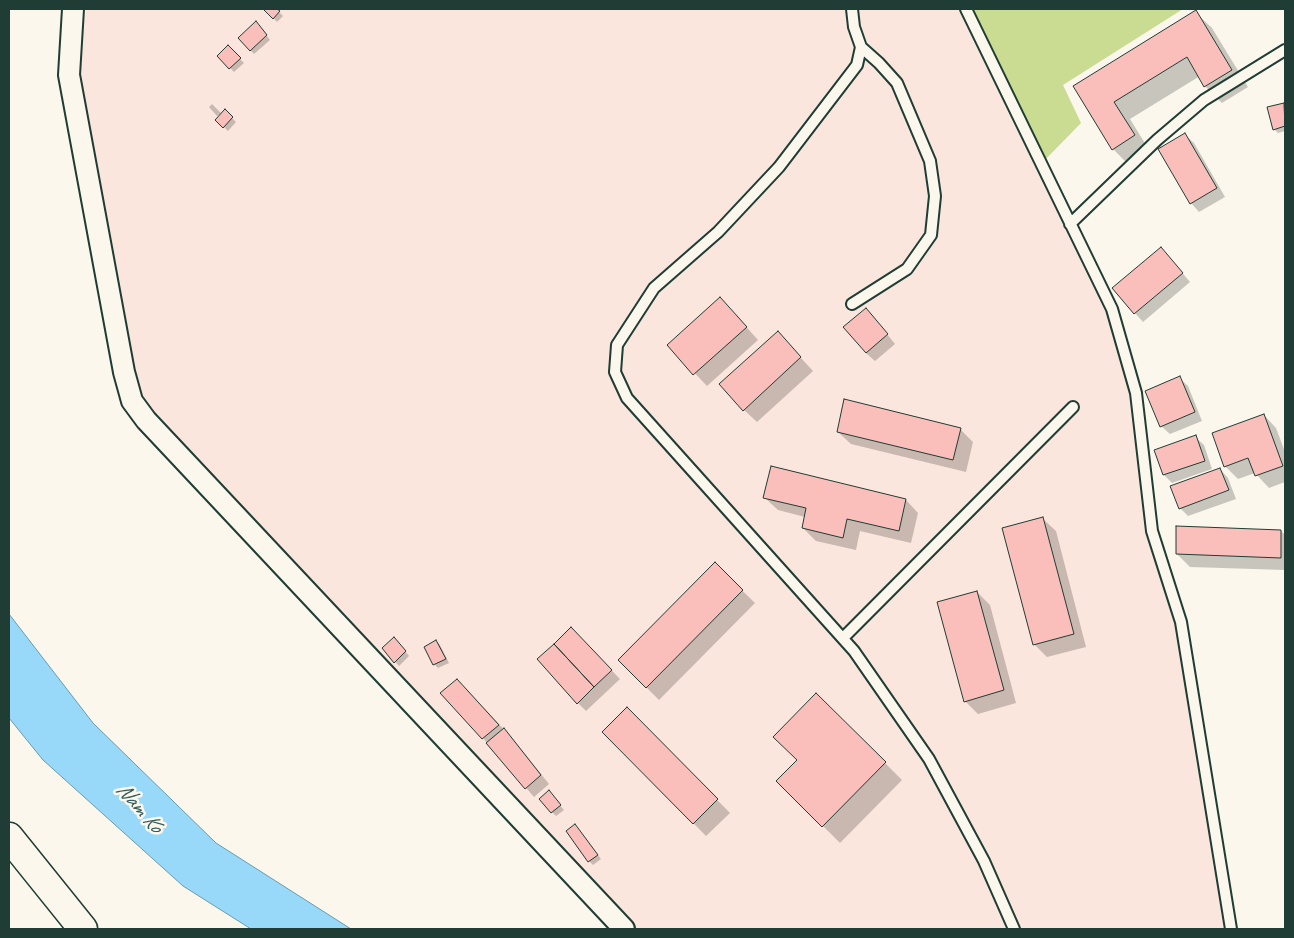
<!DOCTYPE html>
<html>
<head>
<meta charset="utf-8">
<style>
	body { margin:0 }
	#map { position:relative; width:1294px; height:938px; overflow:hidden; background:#fbf7ec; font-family:Caveat,sans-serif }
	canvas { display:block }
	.frame { position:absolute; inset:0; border:10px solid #1f3d34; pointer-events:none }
</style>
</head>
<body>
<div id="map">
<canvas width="1294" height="938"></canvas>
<div class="frame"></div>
</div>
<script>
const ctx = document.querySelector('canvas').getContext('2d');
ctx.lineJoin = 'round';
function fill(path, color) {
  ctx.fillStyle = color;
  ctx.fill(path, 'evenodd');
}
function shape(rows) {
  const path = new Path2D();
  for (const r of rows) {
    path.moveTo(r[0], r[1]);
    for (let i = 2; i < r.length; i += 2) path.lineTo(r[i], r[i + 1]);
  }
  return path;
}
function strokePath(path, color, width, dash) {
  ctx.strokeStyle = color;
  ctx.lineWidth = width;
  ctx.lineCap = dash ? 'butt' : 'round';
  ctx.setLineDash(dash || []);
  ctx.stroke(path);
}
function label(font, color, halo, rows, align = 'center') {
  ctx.font = font + ' Caveat,sans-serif';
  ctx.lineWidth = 5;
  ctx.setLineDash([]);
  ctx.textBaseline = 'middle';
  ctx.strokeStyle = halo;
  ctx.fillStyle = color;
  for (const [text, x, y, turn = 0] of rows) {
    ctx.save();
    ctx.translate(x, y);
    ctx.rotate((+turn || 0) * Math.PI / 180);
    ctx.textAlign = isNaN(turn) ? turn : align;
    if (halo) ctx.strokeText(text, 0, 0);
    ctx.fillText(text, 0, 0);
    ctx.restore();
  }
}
const built = shape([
	[86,9,966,9,1112,309,1136,393,1152,531,1181,622,1231,929,624,929,132,401,76,69]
]);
const green = shape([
	[966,9,1183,9,1063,85,1081,123,1041,164]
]);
const water = shape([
	[9,614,93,723,216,843,351,929,251,929,183,886,43,760,9,718,9,614]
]);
const shadow = shape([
	[265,9,276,9,283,16,277,22],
	[1195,12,1212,28,1248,87,1222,103,1205,86,1200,76,1130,119,1151,153,1130,166,1113,149,1075,86],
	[260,27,270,40,254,54,239,38],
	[228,47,244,63,234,72,219,56],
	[212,104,221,113,217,116,209,107],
	[1283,104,1285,106,1285,131,1278,133,1274,129],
	[225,111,236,122,228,131,217,120],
	[1185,135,1194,143,1225,197,1199,212,1191,203],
	[1169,257,1190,282,1143,322,1135,313],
	[732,311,758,340,707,386,668,345],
	[874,318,895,344,875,361,866,353],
	[790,346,813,371,757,422,744,410],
	[1179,378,1188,386,1202,421,1170,434,1161,426],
	[1264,415,1276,428,1285,452,1285,482,1269,488,1255,473,1238,479,1225,466],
	[960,429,973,442,966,472,851,444,838,432],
	[1195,437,1204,445,1212,469,1172,483,1164,475],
	[1220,469,1228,478,1236,499,1188,516,1180,508],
	[765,498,906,500,918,513,911,543,860,531,856,550,816,541,803,528,805,517,778,510],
	[1043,519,1056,531,1086,647,1047,657,1034,644],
	[1281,531,1285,535,1285,570,1190,567,1177,554],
	[715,564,755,603,659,700,619,660],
	[977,592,990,605,1016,703,978,714,965,701],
	[579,637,620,679,586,711,578,703],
	[436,641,440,645,449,663,438,668,434,664],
	[398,642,409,656,399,666,383,648],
	[466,689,512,738,549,784,534,797,483,738],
	[816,694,902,780,840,843,778,781,798,761],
	[627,709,730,813,706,836,604,732],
	[552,796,564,810,556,816,540,800],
	[579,830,601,859,593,865,589,861]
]);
const building = shape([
	[263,9,277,9,280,11,273,19,263,9],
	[1196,10,1232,70,1204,87,1187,57,1114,102,1135,135,1112,150,1073,86,1196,10],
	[256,21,267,35,250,51,238,38,256,21],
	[228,45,241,58,229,69,217,56,228,45],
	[1284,103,1285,126,1273,130,1267,107,1284,103],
	[225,109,233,117,223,128,215,120,225,109],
	[1185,133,1217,188,1190,204,1158,149,1185,133],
	[1161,247,1183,273,1134,314,1112,288,1161,247],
	[720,297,747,327,693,375,667,345,720,297],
	[866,308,888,334,866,353,843,327,866,308],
	[778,331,801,357,743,411,719,384,778,331],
	[1180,376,1195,412,1160,427,1145,391,1180,376],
	[844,399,961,428,953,460,837,432,844,399],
	[1264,414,1283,466,1255,476,1248,458,1224,467,1212,433,1264,414],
	[1196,435,1205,461,1163,475,1154,450,1196,435],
	[771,466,906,499,899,531,847,519,843,538,802,528,806,508,763,498,771,466],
	[1220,468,1229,490,1179,509,1170,486,1220,468],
	[1043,517,1074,634,1033,645,1002,528,1043,517],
	[1176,526,1281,530,1281,558,1176,554,1176,526],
	[715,562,743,590,646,688,618,660,715,562],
	[977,591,1004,690,964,702,937,602,977,591],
	[571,627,612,670,594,687,554,644,571,627],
	[394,637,406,651,394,663,382,648,394,637],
	[436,640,446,659,433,665,424,647,436,640],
	[554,644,594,687,577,704,537,659,554,644],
	[457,679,499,725,482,739,440,693,457,679],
	[816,693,886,762,822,827,776,781,797,760,773,737,816,693],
	[627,707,718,799,693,824,602,732,627,707],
	[504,728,541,775,525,789,486,743,504,728],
	[549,790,561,805,551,813,539,799,549,790],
	[575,824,598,855,588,862,566,831,575,824]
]);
const lane = shape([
	[852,9,854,27,861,47,857,65,779,167,718,232,654,288,617,345,615,372,627,398,854,651,929,759,984,861,1014,929],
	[966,9,1112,309,1136,393,1152,531,1181,622,1231,929],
	[1070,224,1157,140,1204,100,1285,50],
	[852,304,907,269,931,235,935,196,930,161,897,83,879,63,861,47],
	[843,638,1073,407]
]);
const street = shape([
	[73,9,69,75,124,372,132,401,146,420,624,929]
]);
const highway = shape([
	[9,837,83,929]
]);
const waterNames = [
	["Nam Ko",139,808,49]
];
fill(built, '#fbe6dd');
fill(green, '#c9dc91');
fill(water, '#98d9fa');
strokePath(water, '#689bab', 1);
fill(shadow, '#0003');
fill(building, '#fbbfbb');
strokePath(building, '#1f3d34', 1);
strokePath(lane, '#1f3d34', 14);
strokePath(street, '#1f3d34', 24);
strokePath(highway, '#1f3d34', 31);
strokePath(lane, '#fbf7ec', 10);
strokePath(street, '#fbf7ec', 20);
strokePath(highway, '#fbf7ec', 28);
label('italic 22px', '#375c5c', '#fbf7ec', waterNames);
</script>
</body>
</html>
